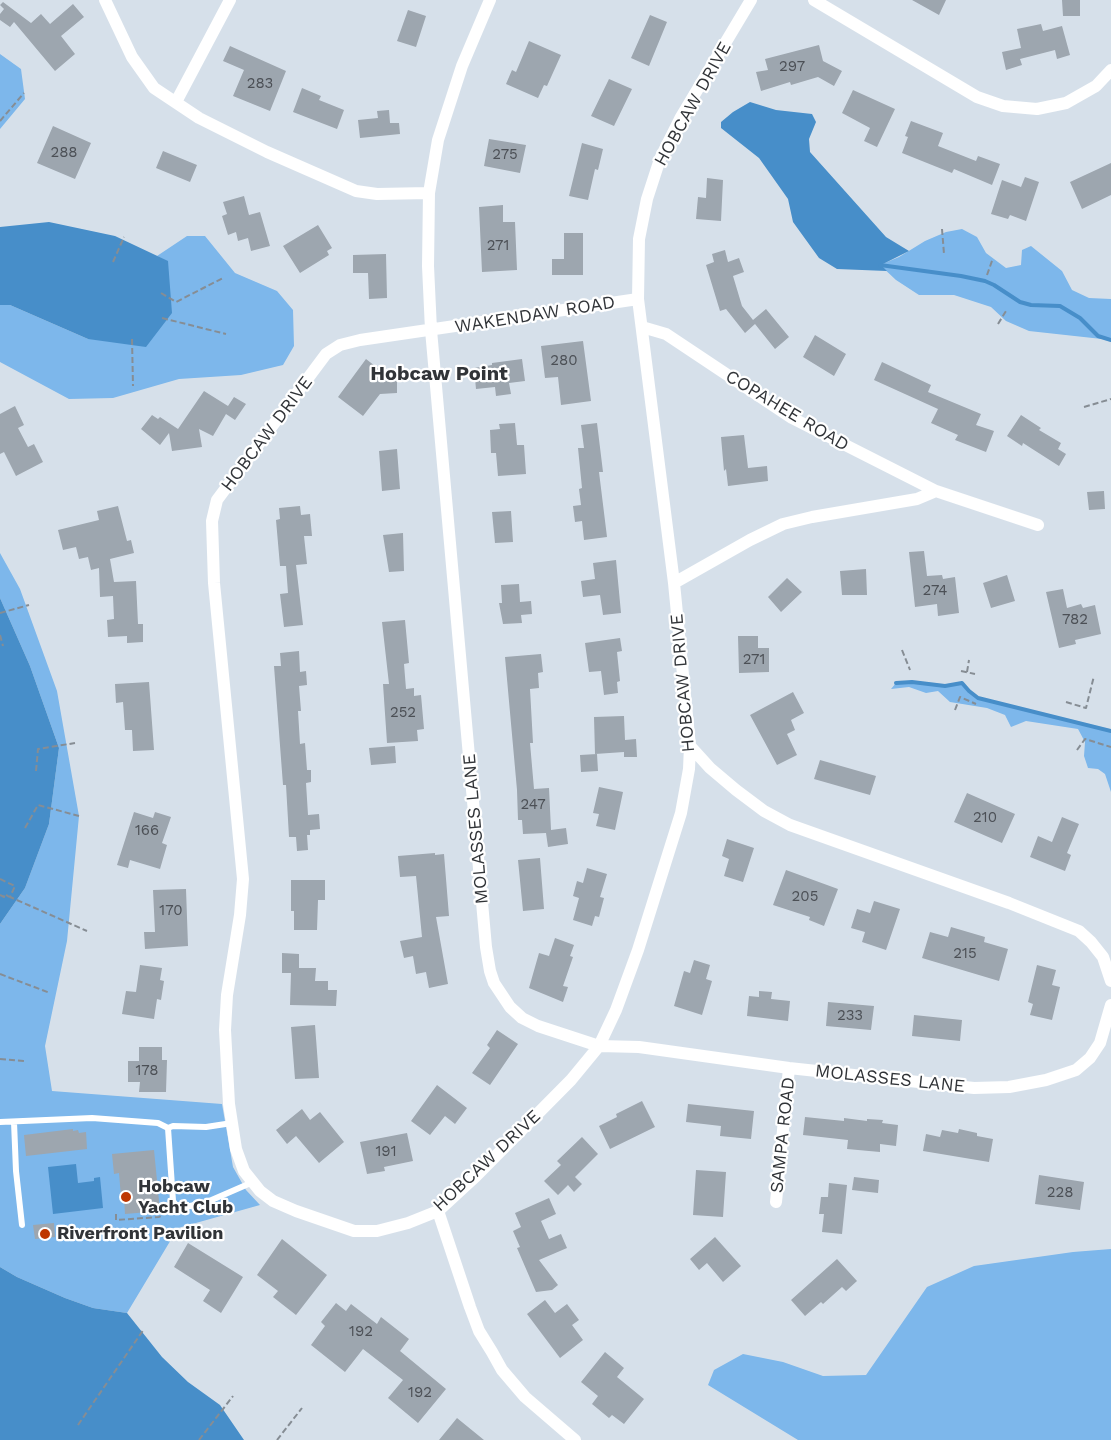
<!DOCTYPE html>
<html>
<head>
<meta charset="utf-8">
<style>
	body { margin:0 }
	canvas { display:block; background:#d6e0ea }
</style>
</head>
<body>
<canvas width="1111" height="1440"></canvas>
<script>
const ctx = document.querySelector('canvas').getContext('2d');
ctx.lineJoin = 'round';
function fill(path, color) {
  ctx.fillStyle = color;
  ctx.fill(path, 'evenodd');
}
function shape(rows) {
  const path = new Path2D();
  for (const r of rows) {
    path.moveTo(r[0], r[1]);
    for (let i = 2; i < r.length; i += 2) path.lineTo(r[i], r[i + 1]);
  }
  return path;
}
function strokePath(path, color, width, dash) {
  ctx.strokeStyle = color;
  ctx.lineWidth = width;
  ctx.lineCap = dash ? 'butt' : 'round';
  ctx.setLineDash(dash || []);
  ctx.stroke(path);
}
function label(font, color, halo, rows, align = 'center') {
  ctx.font = font + ' "Work Sans",sans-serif';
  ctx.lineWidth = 4.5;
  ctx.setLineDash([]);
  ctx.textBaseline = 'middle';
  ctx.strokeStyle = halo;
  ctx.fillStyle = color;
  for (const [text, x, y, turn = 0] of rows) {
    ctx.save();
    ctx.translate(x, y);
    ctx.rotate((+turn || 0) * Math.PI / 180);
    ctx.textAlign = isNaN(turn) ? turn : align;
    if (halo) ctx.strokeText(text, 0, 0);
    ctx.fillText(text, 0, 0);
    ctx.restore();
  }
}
const green = shape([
	[0,54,21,69,25,99,0,129],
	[962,229,977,237,986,253,1006,268,1021,265,1022,250,1031,246,1062,271,1072,290,1089,298,1111,299,1111,340,1029,331,1006,321,991,307,954,295,919,295,896,280,880,265,899,257,925,241,946,232],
	[187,236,205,236,235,273,277,291,293,310,294,346,283,365,241,375,179,379,113,398,69,399,0,362,0,305,10,305,88,339,168,262,157,256],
	[0,553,20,589,57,691,79,816,67,941,45,1046,52,1091,222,1104,233,1167,246,1190,260,1205,178,1228,127,1313,93,1308,65,1298,17,1277,0,1267,0,924,25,888,49,824,59,748,30,666,0,598],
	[912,682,945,686,962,683,978,698,1111,731,1111,792,1105,774,1098,769,1088,768,1084,756,1085,742,1078,729,1026,721,1011,727,1005,715,987,708,950,702,938,691,926,693,909,687,891,689,896,683],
	[1111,1249,1111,1440,798,1440,708,1385,714,1370,743,1354,783,1362,823,1376,866,1375,927,1287,974,1266,1073,1252]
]);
const water = shape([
	[750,102,776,110,812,114,816,122,809,139,810,152,886,237,909,251,881,265,887,271,837,269,819,258,793,222,788,199,759,158,721,128,721,122,733,112],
	[49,222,115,236,168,261,172,313,146,347,88,339,10,305,0,305,0,227],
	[0,598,30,666,59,748,49,824,25,888,0,924],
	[76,1164,78,1183,94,1181,94,1178,100,1177,103,1208,53,1214,48,1167],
	[0,1267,17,1277,65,1298,93,1308,127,1313,162,1357,188,1382,220,1405,244,1440,0,1440]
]);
const stream = shape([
	[880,265,961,276,985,281,994,285,1020,302,1031,305,1060,306,1080,318,1098,336,1111,340],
	[896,683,912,682,945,686,962,683,969,691,978,698,1111,731]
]);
const building = shape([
	[912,0,946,0,939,15],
	[1062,0,1080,0,1080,16,1063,16],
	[3,2,31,23,41,14,50,24,73,4,84,17,61,36,75,54,55,71,14,22,10,27,0,20,0,14,4,9,0,5],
	[408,10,426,16,416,47,397,41],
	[650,15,667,22,649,66,631,58],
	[1041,24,1043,31,1062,26,1070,55,1057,59,1055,50,1020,59,1022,65,1006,70,1002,52,1021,48,1017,29],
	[529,41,561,55,547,86,544,85,538,98,506,84,512,70,516,72],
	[819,45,823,61,842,71,834,86,818,77,791,85,790,82,761,91,756,72,768,70,765,59],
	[230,46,286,71,270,111,233,96,244,70,223,61],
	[609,79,632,89,614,126,591,116],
	[302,88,321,96,319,100,344,110,337,129,293,112],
	[853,90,895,109,877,147,864,141,870,128,842,113],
	[389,110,390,123,399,123,400,134,360,138,358,120,378,118,377,111],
	[911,121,943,133,938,146,976,161,978,156,1000,164,992,185,954,169,952,173,902,153,908,137,905,136],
	[53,126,91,143,75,179,37,163],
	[489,139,526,145,520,173,484,166],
	[582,143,603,149,598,170,595,169,588,200,569,196],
	[163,151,197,165,190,182,156,168],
	[1111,163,1111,195,1082,209,1070,182],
	[1025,177,1039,182,1026,221,1010,215,1008,219,991,214,1002,180,1021,187],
	[707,178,723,180,721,221,696,219,698,197,706,198],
	[244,196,249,215,260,212,270,246,251,251,248,238,238,241,236,232,228,235,222,216,227,214,223,202],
	[503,205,503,222,515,222,517,270,482,272,479,207],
	[318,225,332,248,327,251,329,255,300,273,283,246],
	[564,233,583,233,583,275,552,275,552,259,564,259],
	[725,250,728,262,739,258,744,272,733,276,742,306,753,320,766,309,789,337,775,349,755,324,745,333,726,309,720,311,706,265,714,262,712,254],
	[386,254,387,298,369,299,368,273,353,273,353,255],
	[815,335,846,354,834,376,803,357],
	[583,341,591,401,561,405,558,377,545,378,541,346],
	[366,359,384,373,397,373,397,393,380,394,363,416,338,397],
	[522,359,525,381,509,383,511,394,496,396,495,387,476,389,474,368,492,365,492,363],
	[882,362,931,385,928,392,981,414,976,425,994,431,986,452,955,440,958,435,931,423,938,409,874,380],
	[204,391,228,406,234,397,246,404,235,420,226,414,213,436,199,429,202,447,172,451,169,433,160,445,141,429,152,415,158,419,160,417,178,429],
	[15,406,24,425,18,428,28,447,34,444,43,462,16,476,4,452,0,454,0,414],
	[1021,415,1041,428,1039,430,1061,443,1058,449,1066,454,1059,466,1023,443,1022,446,1007,436],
	[515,423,517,445,524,445,526,474,498,476,496,453,491,453,490,430,500,429,499,424],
	[597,423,603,472,599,472,607,537,584,540,582,521,575,522,573,506,581,505,579,489,582,488,578,448,584,448,581,425],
	[744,435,748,468,767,466,768,481,728,486,726,469,724,471,721,437],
	[397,449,400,489,382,491,379,451],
	[1104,491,1105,509,1089,510,1087,492],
	[118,506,127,541,131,540,134,553,110,559,114,582,136,581,138,624,143,624,143,642,127,643,127,636,108,637,107,620,114,619,113,596,100,597,99,568,91,570,88,557,79,559,76,547,63,550,58,530,99,520,97,511],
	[300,506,301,515,310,514,312,536,304,536,307,564,296,565,303,625,284,627,280,594,288,593,286,566,280,566,276,520,280,519,279,508],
	[511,511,513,542,495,543,492,512],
	[403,533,404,571,389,572,383,535],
	[924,551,927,576,942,575,943,579,955,577,959,613,938,616,937,604,915,607,909,552],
	[616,560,621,613,603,615,600,595,583,597,581,581,595,579,593,563],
	[866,569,867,595,842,595,840,571],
	[1007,575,1015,601,991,608,983,583],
	[787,578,802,592,781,612,768,597],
	[519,584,520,602,531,601,532,614,521,615,522,623,503,624,499,603,502,603,501,585],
	[1063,589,1067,608,1081,604,1083,608,1095,605,1101,634,1075,640,1076,644,1059,648,1046,592],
	[405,620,409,663,404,664,406,689,414,688,414,696,421,695,424,729,417,730,418,741,387,743,383,684,389,684,382,622],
	[738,636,758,636,758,648,769,648,769,672,739,673],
	[620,638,622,651,617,652,620,681,617,682,618,693,604,695,601,671,589,672,585,643],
	[299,651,300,672,306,671,307,685,299,686,301,711,298,711,300,744,305,743,307,770,311,770,311,782,306,783,308,815,319,814,320,829,310,830,310,835,307,835,308,850,297,851,296,837,289,837,286,785,283,785,274,666,281,666,280,653],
	[541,654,543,672,538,673,539,688,530,689,533,743,530,743,534,789,549,788,551,830,566,828,568,844,548,847,546,833,523,834,522,820,518,820,517,790,505,657],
	[149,682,154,750,133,751,132,730,125,730,123,702,116,703,115,684],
	[793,692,804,713,791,720,795,730,787,734,797,755,777,765,750,715],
	[624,716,625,740,636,739,637,757,624,757,624,752,595,754,594,717],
	[395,746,396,763,371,765,369,748],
	[597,754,598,771,581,772,580,755],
	[820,760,876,776,870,795,814,779],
	[599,787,623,792,615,830,596,826,599,814,593,813],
	[967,793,1015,814,1002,843,954,822],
	[134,812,153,818,155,812,171,817,162,843,167,845,160,869,130,860,128,868,117,865],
	[1062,817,1079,824,1067,853,1071,855,1065,871,1030,857,1038,836,1052,842],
	[727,839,754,848,743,882,724,876,729,859,722,856],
	[435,853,435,855,444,854,449,916,436,917,448,984,429,988,426,972,416,974,413,956,404,958,400,941,422,937,416,876,400,877,398,856],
	[540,858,544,909,523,911,518,860],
	[587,868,607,874,600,897,604,898,599,917,595,916,592,926,573,920,579,898,573,896,577,881,583,883],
	[786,870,838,889,824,926,809,920,810,917,773,905],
	[291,880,325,880,325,900,318,900,317,930,294,930,294,911,291,911],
	[186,889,188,946,145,949,144,932,155,932,153,890],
	[874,901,900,909,886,950,862,942,865,932,851,928,857,909,870,913],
	[951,927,985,937,984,942,1008,949,999,981,922,958,930,932,948,937],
	[555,938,574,945,570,956,573,957,563,986,568,987,563,1002,529,988,539,953,549,956],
	[282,953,299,954,299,968,316,968,315,981,328,981,328,990,337,990,336,1006,290,1005,291,973,282,973],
	[694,960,710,965,706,979,712,981,702,1015,674,1006,684,971,690,973],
	[140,965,162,968,160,980,164,981,161,1000,157,999,154,1019,122,1014,126,991,136,992],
	[1037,965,1056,970,1052,985,1060,987,1052,1020,1030,1015,1033,1004,1028,1002],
	[759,991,772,992,771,999,790,1001,788,1021,747,1016,749,996,759,997],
	[828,1002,874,1006,871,1030,826,1026],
	[914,1015,962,1020,960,1041,912,1036],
	[315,1025,319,1078,295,1079,291,1027],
	[497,1030,518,1044,490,1085,472,1073,490,1048,487,1045],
	[139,1047,162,1047,162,1060,167,1060,166,1092,139,1092,140,1082,128,1082,128,1061,139,1061],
	[437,1085,467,1108,455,1124,445,1116,430,1135,411,1121],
	[642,1101,655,1127,610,1149,599,1126,617,1117,616,1114],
	[688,1104,754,1111,751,1139,720,1136,721,1126,686,1122],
	[302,1109,310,1120,320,1112,344,1142,319,1163,296,1136,287,1144,276,1130],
	[805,1117,844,1121,844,1118,867,1121,867,1119,883,1120,882,1123,898,1125,896,1146,880,1144,880,1152,847,1149,848,1140,803,1135],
	[73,1129,73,1131,78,1130,79,1133,86,1132,87,1149,26,1156,24,1135],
	[959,1129,977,1133,977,1136,993,1139,989,1162,923,1151,926,1134,940,1137,942,1130,958,1133],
	[407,1133,413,1161,384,1167,385,1171,367,1174,360,1142],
	[582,1137,598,1154,575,1177,582,1184,574,1192,568,1185,558,1195,544,1181,561,1165,557,1161],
	[154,1150,160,1211,125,1214,124,1197,121,1197,119,1173,114,1174,112,1154],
	[696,1170,726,1172,723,1217,693,1215],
	[1039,1175,1084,1182,1080,1210,1035,1204],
	[854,1177,879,1180,878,1193,852,1190],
	[829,1183,847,1185,842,1234,822,1232,824,1214,819,1214,821,1197,828,1197],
	[549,1198,556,1214,541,1221,549,1239,561,1234,567,1248,539,1260,558,1285,552,1290,536,1292,517,1248,520,1247,513,1231,521,1227,515,1213],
	[54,1223,55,1237,35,1239,33,1225],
	[715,1237,741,1266,723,1282,707,1263,699,1270,690,1259],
	[282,1239,327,1275,296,1315,273,1297,278,1291,257,1275],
	[188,1243,243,1277,221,1313,203,1301,210,1290,174,1267],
	[837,1259,857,1281,846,1291,842,1287,823,1304,821,1302,805,1316,791,1300],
	[545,1300,555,1313,567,1304,579,1320,572,1325,583,1340,560,1358,527,1314],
	[336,1303,346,1311,351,1304,377,1324,381,1317,409,1339,400,1351,446,1389,418,1423,388,1398,403,1380,363,1349,345,1372,311,1345,325,1326,321,1322],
	[605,1352,624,1368,617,1377,644,1399,624,1424,612,1415,609,1418,592,1404,598,1396,581,1382],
	[457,1418,484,1440,439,1440]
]);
const path = shape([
	[0,121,24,93],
	[942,229,944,254],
	[113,262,124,237],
	[987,275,993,258],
	[161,293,176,302,223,278],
	[162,318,226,334],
	[998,324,1006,311],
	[132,339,133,386],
	[1084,407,1111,399],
	[0,613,29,605],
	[0,635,3,646],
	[902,650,910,670],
	[961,671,975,674],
	[967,672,969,660],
	[1066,702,1086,708,1094,676],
	[955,710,960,697,976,704],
	[1077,750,1085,739,1111,747],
	[36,771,38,749,75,743],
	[25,828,38,805,79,816],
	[0,879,15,886,10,897,87,931],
	[0,895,4,897,5,894,9,897],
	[0,974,50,993],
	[0,1059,25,1061],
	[116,1214,116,1220,159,1217,169,1211],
	[78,1425,144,1329],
	[199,1440,233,1396],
	[277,1440,302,1408]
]);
const lane = shape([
	[0,1122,92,1118,158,1123,168,1128],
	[14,1122,16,1171,22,1225],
	[232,1123,206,1127,173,1126,168,1128,173,1201,176,1205,186,1207,207,1202,253,1182]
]);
const street = shape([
	[105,0,132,57,154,88,199,118,267,152,356,191,377,194,429,193],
	[490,0,462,66,438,140,429,193,428,266,431,330,486,947,490,971,494,983,510,1007,522,1018,538,1026,599,1046,639,1047,789,1068,974,1088,1009,1087,1046,1080,1076,1070,1090,1058,1100,1043,1111,1005],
	[814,0,977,97,1003,106,1037,109,1066,103,1096,86,1111,70],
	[176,102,230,0],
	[638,299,360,340,340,345,326,354,217,500,212,521,214,583,243,879,240,915,227,995,225,1030,229,1104,236,1149,244,1171,260,1191,273,1201,296,1211,354,1231,377,1231,408,1223,438,1211,476,1176,571,1080,599,1046,616,1010,638,950,681,813,689,769,690,746,674,583,638,299,639,239,647,199,660,159,681,117,751,0],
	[642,327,666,334,792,418,936,491],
	[674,583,750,540,783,524,812,517,917,499,936,491,1038,525],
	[690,746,710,768,736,790,764,811,790,825,1009,903,1079,931,1091,942,1103,957,1111,981],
	[776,1202,789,1068],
	[438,1211,470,1307,479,1331,492,1352,502,1370,525,1397,575,1440]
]);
const markers = [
	[126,1197,6,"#be3600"],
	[45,1234,6,"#be3600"]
];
const numberNames = [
	["297",792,67],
	["283",260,84],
	["288",64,153],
	["275",505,155],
	["271",498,246],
	["280",564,361],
	["274",935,591],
	["782",1075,620],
	["271",754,660],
	["252",403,713],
	["247",533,805],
	["210",985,818],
	["166",147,831],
	["205",805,897],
	["170",171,911],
	["215",965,954],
	["233",850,1016],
	["178",147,1071],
	["191",386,1152],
	["228",1060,1193],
	["192",361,1332],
	["192",420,1393]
];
const streetNames = [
	["HOBCAW DRIVE",693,104,-61],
	["WAKENDAW ROAD",535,315,-9],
	["COPAHEE ROAD",787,411,31],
	["HOBCAW DRIVE",267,434,-53],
	["HOBCAW DRIVE",683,683,-95],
	["MOLASSES LANE",476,829,-95],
	["MOLASSES LANE",890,1079,6],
	["SAMPA ROAD",783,1135,-84],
	["HOBCAW DRIVE",487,1161,-43]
];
const poiNames = [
	["Hobcaw",138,1187],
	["Yacht Club",138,1208],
	["Riverfront Pavilion",57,1234]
];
const neighbourhoodNames = [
	["Hobcaw Point",439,374]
];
fill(green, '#7db7eb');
fill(water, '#478ec9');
strokePath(stream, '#478ec9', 4);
fill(building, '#9da6af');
strokePath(path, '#868d94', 2, [6, 3]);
strokePath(lane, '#fff', 6);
strokePath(street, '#fff', 12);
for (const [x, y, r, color] of markers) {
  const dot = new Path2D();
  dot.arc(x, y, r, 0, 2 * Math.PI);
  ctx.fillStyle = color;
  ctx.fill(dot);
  strokePath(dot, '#fff', 2);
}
label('15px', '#4c5056', null, numberNames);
label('18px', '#313438', '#fff', streetNames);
label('bold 18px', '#313438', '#fff', poiNames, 'left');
label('bold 20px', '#313438', '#fff', neighbourhoodNames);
</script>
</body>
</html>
